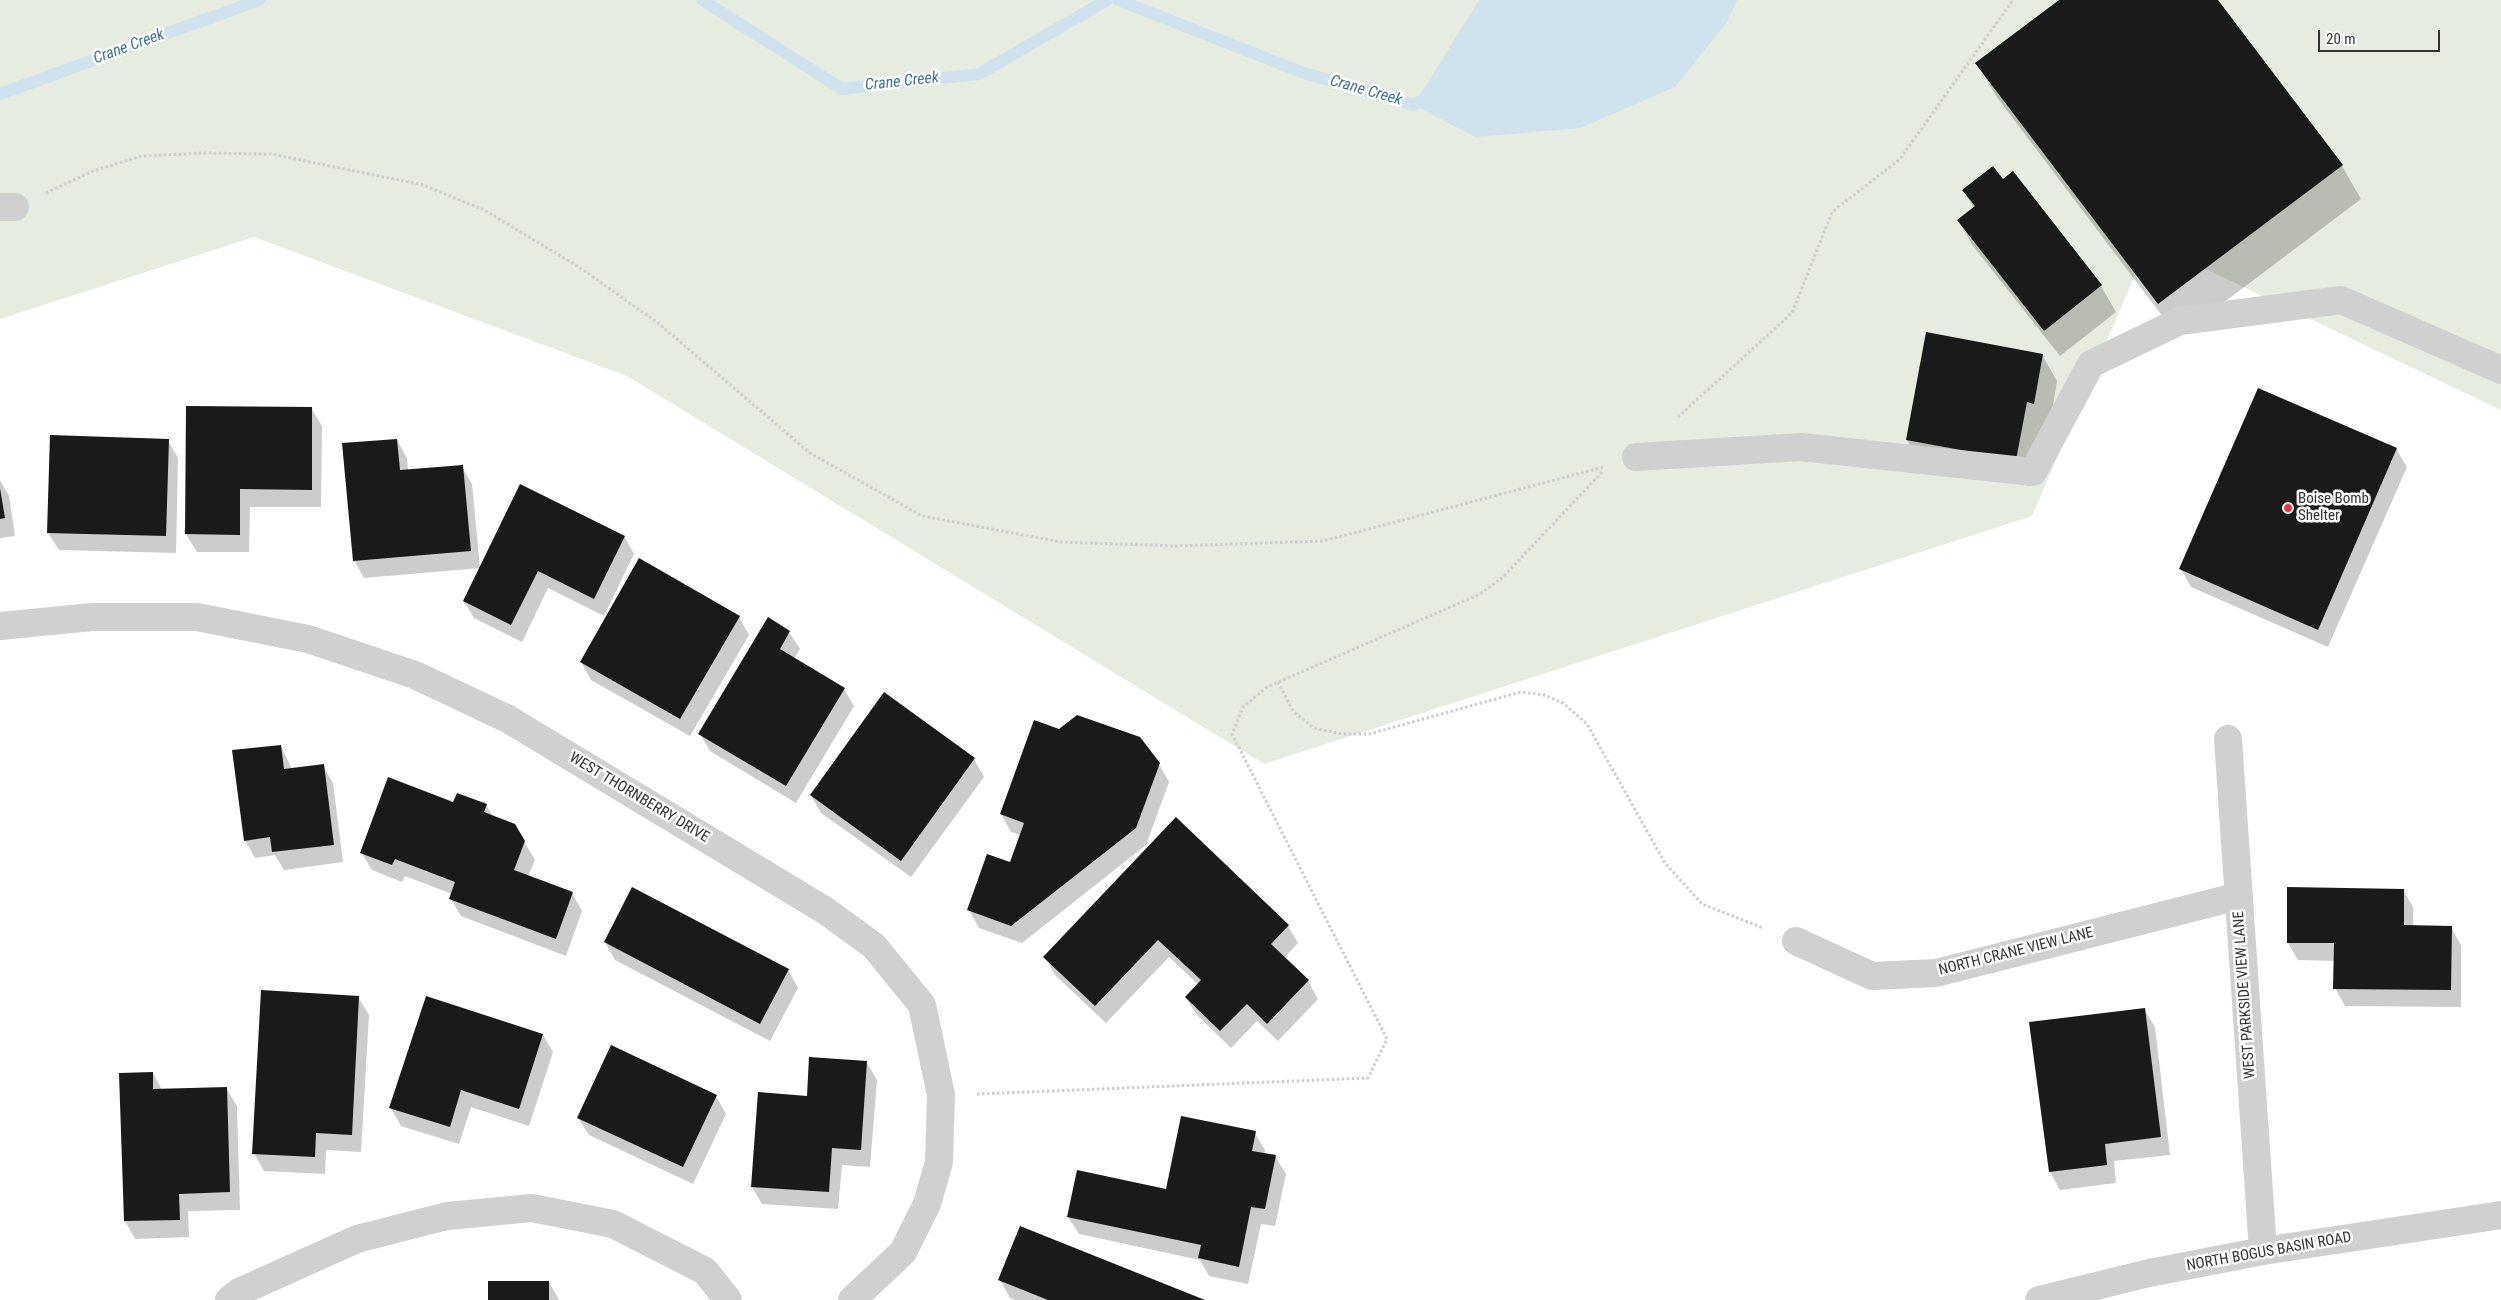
<!DOCTYPE html>
<html>
<head>
<meta charset="utf-8">
<style>
	body { margin:0 }
	#map { position:relative; width:2501px; height:1300px; overflow:hidden; background:#fff; font-family:"Roboto Condensed",sans-serif }
	canvas { display:block }
	.scale { position:absolute; left:2318px; top:30px; width:122px; height:22px; box-sizing:border-box; border:2px solid #333; border-top:0; padding-left:6px; font-size:15px; line-height:18px; white-space:nowrap; color:#333; -webkit-text-stroke:4px #fff; paint-order:stroke }
</style>
</head>
<body>
<div id="map">
<canvas width="2501" height="1300"></canvas>
<div class="scale">20 m</div>
</div>
<script>
const ctx = document.querySelector('canvas').getContext('2d');
ctx.lineJoin = 'round';
function fill(path, color) {
  ctx.fillStyle = color;
  ctx.fill(path, 'evenodd');
}
function shape(rows) {
  const path = new Path2D();
  for (const r of rows) {
    path.moveTo(r[0], r[1]);
    for (let i = 2; i < r.length; i += 2) path.lineTo(r[i], r[i + 1]);
  }
  return path;
}
function strokePath(path, color, width, dash) {
  ctx.strokeStyle = color;
  ctx.lineWidth = width;
  ctx.lineCap = dash ? 'butt' : 'round';
  ctx.setLineDash(dash || []);
  ctx.stroke(path);
}
function label(font, color, halo, rows, align = 'center') {
  ctx.font = font + ' "Roboto Condensed",sans-serif';
  ctx.lineWidth = 5;
  ctx.setLineDash([]);
  ctx.textBaseline = 'middle';
  ctx.strokeStyle = halo;
  ctx.fillStyle = color;
  for (const [text, x, y, turn = 0] of rows) {
    ctx.save();
    ctx.translate(x, y);
    ctx.rotate((+turn || 0) * Math.PI / 180);
    ctx.textAlign = isNaN(turn) ? turn : align;
    if (halo) ctx.strokeText(text, 0, 0);
    ctx.fillText(text, 0, 0);
    ctx.restore();
  }
}
const green = shape([
	[0,0,2501,0,2501,410,2149,242,2032,516,1264,764,627,376,254,237,0,319]
]);
const water = shape([
	[1479,0,1737,0,1727,22,1675,87,1580,128,1475,137,1414,105]
]);
const shadow = shape([
	[2061,0,2217,0,2342,166,2361,199,2178,337,1996,96,1977,63],
	[1964,191,2101,286,2116,312,2060,356,1973,246,1958,220,1974,208],
	[2042,355,2057,381,2049,429,2041,428,2031,486,1922,466,1907,440],
	[311,408,322,426,321,507,250,507,249,552,197,552,186,534],
	[168,440,178,458,176,553,59,550,48,533],
	[397,440,407,458,408,471,462,467,472,484,480,568,624,536,634,554,604,616,548,588,522,642,474,618,464,601,480,568,364,578,354,560],
	[2396,449,2407,467,2328,647,2191,587,2181,569],
	[0,480,9,496,15,536,0,538],
	[739,617,749,635,690,736,591,680,581,662],
	[789,632,800,649,794,659,844,689,854,706,796,803,710,751,700,734],
	[1059,730,1159,764,1169,782,1146,845,1022,943,979,928,969,910,1010,864,1021,835,1011,832,1001,814],
	[281,746,292,769,323,766,333,783,343,862,284,870,275,855,255,858,245,840],
	[974,759,984,777,911,877,821,813,811,796],
	[454,804,486,805,493,817,514,825,535,860,528,877,572,893,582,911,566,956,461,916,451,899,452,894,405,876,402,882,372,870,361,852],
	[1176,819,1288,926,1298,943,1284,958,1308,981,1318,999,1278,1041,1257,1021,1231,1048,1197,1015,1186,998,1199,985,1169,957,1106,1023,1055,975,1045,957],
	[2403,890,2413,907,2413,927,2451,927,2461,945,2461,1007,2345,1006,2335,988,2335,961,2298,960,2288,943],
	[605,942,788,970,798,988,770,1041,615,960],
	[358,997,369,1015,361,1152,326,1150,325,1174,264,1171,254,1153],
	[2144,1009,2155,1027,2170,1155,2114,1161,2116,1183,2060,1190,2050,1172,2031,1023],
	[543,1035,553,1052,529,1126,471,1107,459,1144,401,1126,391,1108],
	[867,1063,877,1080,870,1167,842,1165,838,1209,762,1204,752,1187,808,1097],
	[153,1073,162,1090,226,1088,237,1106,240,1210,188,1211,189,1237,135,1239,125,1221,120,1074],
	[716,1096,726,1114,693,1184,589,1135,578,1118],
	[1255,1133,1265,1150,1265,1154,1275,1156,1286,1174,1275,1226,1261,1224,1248,1284,1209,1276,1200,1260,1079,1234,1068,1217,1167,1190],
	[1000,1280,1202,1300,1015,1300,1010,1298],
	[549,1282,559,1300,489,1300]
]);
const stream = shape([
	[702,0,842,89,979,74,1107,0],
	[1118,0,1304,73,1414,105,1428,97],
	[0,94,259,0]
]);
const building = shape([
	[2059,0,2218,0,2343,165,2158,304,1975,63],
	[1993,166,2003,179,2013,171,2102,285,2044,331,1957,220,1975,206,1962,190],
	[1926,332,2043,354,2034,404,2027,402,2016,460,1906,440],
	[2258,388,2397,448,2318,630,2179,569],
	[186,406,312,407,312,490,240,489,240,535,185,534],
	[50,435,169,439,166,536,47,533],
	[397,439,400,470,463,465,471,551,353,561,342,443],
	[520,484,625,536,594,599,538,571,511,625,463,601],
	[0,488,5,518,0,519],
	[639,558,740,616,680,719,580,662],
	[768,617,790,631,780,649,845,688,786,786,698,734],
	[884,692,975,758,901,861,810,795],
	[1077,715,1140,737,1160,763,1136,828,1011,926,967,910,987,854,1010,862,1024,823,1000,814,1034,720,1059,729],
	[281,745,284,769,324,764,334,845,272,852,270,837,244,841,232,750],
	[388,777,453,802,457,793,487,804,484,812,515,824,525,841,514,870,573,892,556,939,449,899,455,882,395,859,392,865,360,853],
	[1176,817,1289,925,1271,944,1309,980,1267,1024,1247,1004,1220,1031,1185,997,1201,980,1158,940,1095,1006,1043,957],
	[632,887,789,969,760,1024,604,942],
	[2287,887,2404,889,2404,925,2452,926,2451,990,2333,989,2334,943,2287,943],
	[261,990,359,996,352,1135,316,1133,315,1157,252,1154],
	[426,996,543,1034,519,1109,461,1090,450,1127,389,1108],
	[2145,1008,2161,1137,2105,1144,2107,1165,2049,1172,2029,1022],
	[611,1045,717,1095,683,1167,577,1118],
	[809,1057,867,1061,861,1150,832,1148,829,1192,751,1187,758,1092,807,1096],
	[153,1072,153,1089,227,1087,230,1192,179,1194,180,1220,124,1221,119,1073],
	[1181,1116,1256,1131,1252,1151,1276,1155,1265,1209,1251,1207,1239,1267,1198,1258,1201,1245,1067,1217,1077,1170,1166,1189],
	[1020,1226,1205,1300,1048,1300,998,1280],
	[488,1281,549,1281,549,1300,488,1300]
]);
const path = shape([
	[46,193,93,171,142,156,203,153,271,154,423,185,484,210,579,267,658,323,810,453,922,516,1061,542,1176,546,1323,541,1604,467],
	[1678,417,1792,313,1832,212,1900,159,2013,0],
	[1278,682,1293,711,1314,728,1342,734,1369,734,1521,692,1544,695,1563,703,1587,724,1665,863,1702,904,1763,928],
	[977,1094,1368,1078,1387,1039,1232,734,1243,707,1267,687,1480,594,1503,577,1603,471]
]);
const minor = shape([
	[0,207,15,207],
	[1636,457,1801,447,2033,472,2091,364,2180,321,2341,300,2501,370],
	[0,626,92,617,197,617,308,639,415,675,508,719,826,911,874,946,922,1005,941,1095,939,1162,927,1204,903,1252,852,1300],
	[2228,739,2263,1251],
	[1796,941,1872,976,1936,973,2239,896],
	[229,1300,239,1292,357,1239,447,1216,532,1208,613,1224,705,1271,728,1300],
	[2039,1300,2149,1273,2263,1251,2501,1215]
]);
const markers = [
	[2288,508,5,"#e63946"]
];
const poiNames = [
	["Boise Bomb",2298,499],
	["Shelter",2298,516]
];
const streetNames = [
	["WEST THORNBERRY DRIVE",639,798,31],
	["NORTH CRANE VIEW LANE",2016,952,-14],
	["WEST PARKSIDE VIEW LANE",2245,995,-94],
	["NORTH BOGUS BASIN ROAD",2269,1252,-10]
];
const waterNames = [
	["Crane Creek",129,47,-20],
	["Crane Creek",902,82,-6],
	["Crane Creek",1366,91,16]
];
fill(green, '#e6ecdf');
fill(water, '#cfe2ee');
fill(shadow, '#0003');
strokePath(stream, '#cfe2ee', 12);
fill(building, '#1a1a1a');
strokePath(path, '#cdcdcd', 3, [2.5, 2.5]);
strokePath(minor, '#d0d0d0', 28);
for (const [x, y, r, color] of markers) {
  const dot = new Path2D();
  dot.arc(x, y, r, 0, 2 * Math.PI);
  ctx.fillStyle = color;
  ctx.fill(dot);
  strokePath(dot, '#fff', 2);
}
label('15px', '#333', '#fff', poiNames, 'left');
label('15px', '#333', '#fff', streetNames);
label('italic 16px', '#3f7597', '#fff', waterNames);
</script>
</body>
</html>
